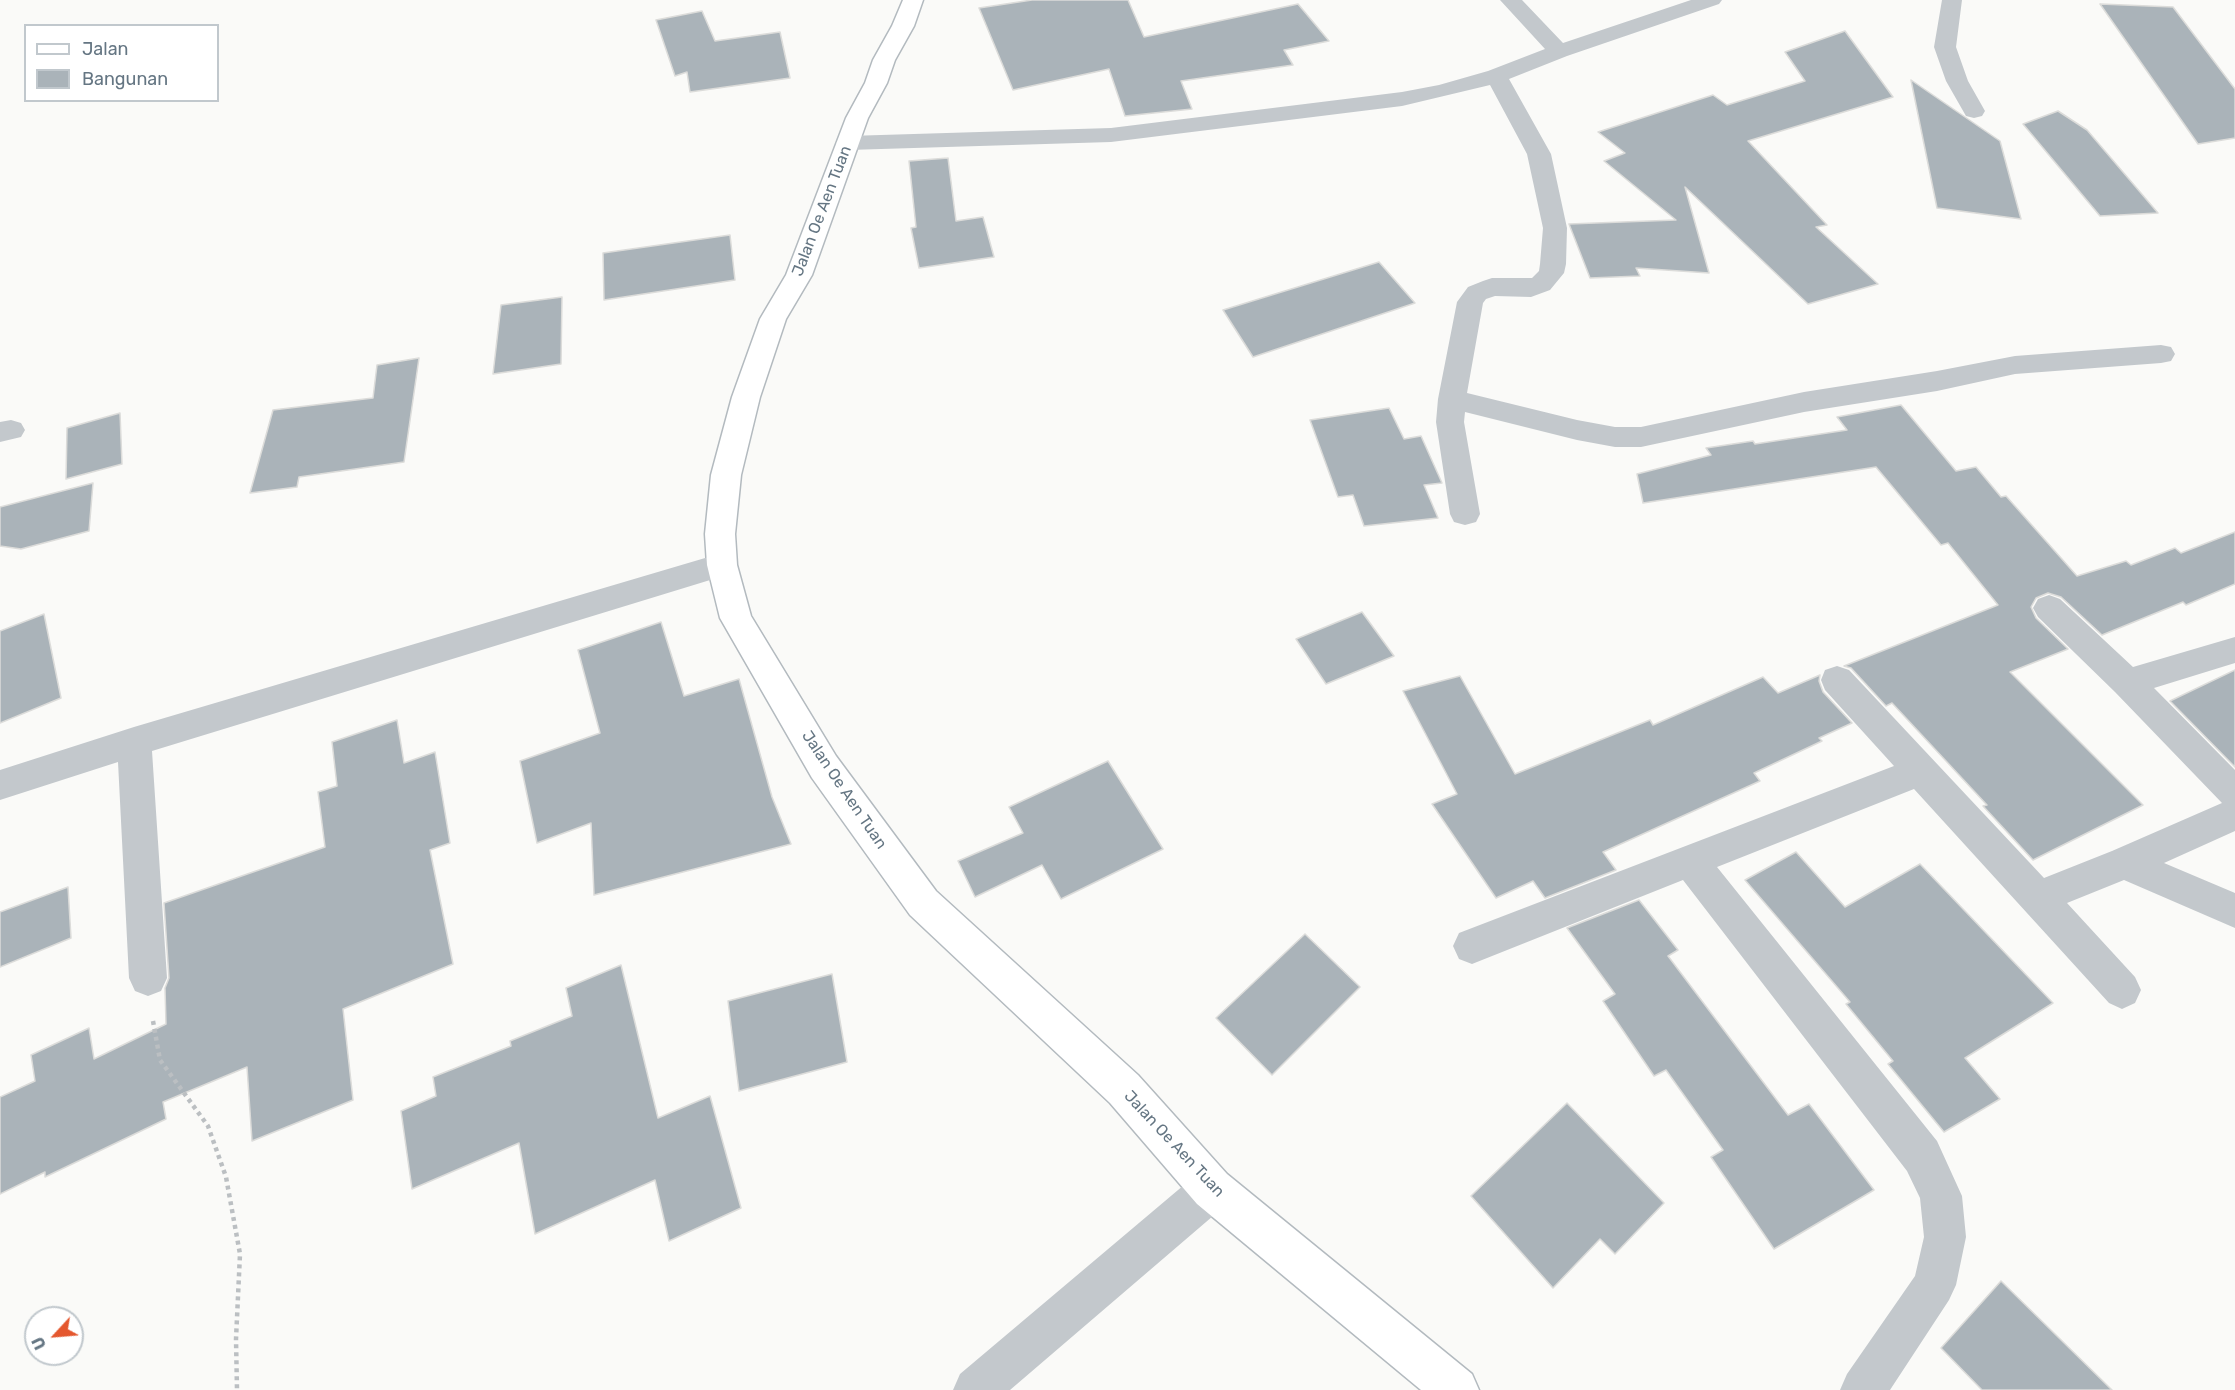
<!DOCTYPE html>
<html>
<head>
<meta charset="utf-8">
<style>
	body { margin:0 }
	#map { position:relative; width:2235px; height:1390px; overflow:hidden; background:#fafaf8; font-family:Rubik,sans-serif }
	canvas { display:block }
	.legend { position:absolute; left:24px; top:24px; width:195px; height:78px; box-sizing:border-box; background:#fff; border:2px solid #c1c8cd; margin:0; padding:8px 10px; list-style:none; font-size:18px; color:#657683 }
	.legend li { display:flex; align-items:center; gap:12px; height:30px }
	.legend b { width:30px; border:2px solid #c1c8cd }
	.north { position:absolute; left:24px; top:1306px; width:60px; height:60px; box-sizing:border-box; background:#fff; border:2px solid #c1c8cd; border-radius:50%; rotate:244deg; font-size:16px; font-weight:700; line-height:24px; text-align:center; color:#657683 }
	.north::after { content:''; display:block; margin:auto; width:21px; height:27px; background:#e4572e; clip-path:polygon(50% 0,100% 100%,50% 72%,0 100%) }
</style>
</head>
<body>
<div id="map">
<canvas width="2235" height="1390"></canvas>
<ul class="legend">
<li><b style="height:8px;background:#fff"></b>Jalan</li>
<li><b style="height:16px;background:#aab3b9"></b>Bangunan</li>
</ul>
<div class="north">U</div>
</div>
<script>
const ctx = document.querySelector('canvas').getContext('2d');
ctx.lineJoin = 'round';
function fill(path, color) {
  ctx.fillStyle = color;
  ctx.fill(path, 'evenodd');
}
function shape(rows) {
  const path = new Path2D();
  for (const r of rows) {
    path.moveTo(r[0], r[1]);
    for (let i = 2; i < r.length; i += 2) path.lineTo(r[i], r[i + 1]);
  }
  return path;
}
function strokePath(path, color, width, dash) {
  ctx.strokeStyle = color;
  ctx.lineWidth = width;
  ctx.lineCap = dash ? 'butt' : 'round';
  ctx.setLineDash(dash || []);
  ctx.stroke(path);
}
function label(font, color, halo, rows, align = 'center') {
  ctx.font = font + ' Rubik,sans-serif';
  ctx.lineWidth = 6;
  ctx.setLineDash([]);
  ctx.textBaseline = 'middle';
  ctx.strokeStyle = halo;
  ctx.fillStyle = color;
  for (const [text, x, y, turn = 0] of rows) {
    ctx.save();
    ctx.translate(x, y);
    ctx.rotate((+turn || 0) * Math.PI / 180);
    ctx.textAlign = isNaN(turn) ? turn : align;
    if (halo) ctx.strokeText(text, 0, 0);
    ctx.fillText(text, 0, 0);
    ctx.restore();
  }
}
const building = shape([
	[1032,0,1128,0,1144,37,1298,4,1329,41,1284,50,1293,65,1181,81,1192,109,1125,116,1109,69,1013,90,979,8,1032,0],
	[2100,4,2173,7,2235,89,2235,138,2198,144,2100,4],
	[702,11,715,41,780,32,790,78,690,92,687,72,675,76,656,20,702,11],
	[1845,31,1893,97,1748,141,1827,225,1816,227,1878,284,1808,304,1685,187,1709,273,1636,268,1640,276,1590,278,1569,224,1676,220,1604,161,1625,153,1598,132,1713,95,1727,105,1805,81,1785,52,1845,31],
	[1911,80,2000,141,2021,219,1937,208,1911,80],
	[2058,111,2087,130,2158,213,2100,216,2023,124,2058,111],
	[948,158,956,221,983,217,994,257,919,268,911,228,916,227,909,161,948,158],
	[730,235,735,280,604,300,603,253,730,235],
	[1379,262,1415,303,1253,357,1223,310,1379,262],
	[562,297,561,364,493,374,501,305,562,297],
	[419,358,404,462,299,477,297,487,250,493,273,410,373,398,377,365,419,358],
	[1901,405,1956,471,1976,467,2001,497,2006,496,2077,576,2126,561,2131,565,2175,548,2181,553,2235,532,2235,584,2186,605,2183,602,2102,635,2061,597,2048,593,2036,598,2031,607,2036,618,2068,649,2010,672,2143,805,2033,860,1983,806,1987,805,1892,703,1886,706,1851,668,1844,666,1998,605,1948,543,1941,545,1876,467,1643,503,1637,474,1711,455,1706,448,1753,441,1755,444,1847,430,1837,417,1901,405],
	[1389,408,1404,439,1421,436,1442,483,1424,485,1438,518,1364,526,1353,495,1338,497,1310,420,1389,408],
	[120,413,122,464,66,479,67,428,120,413],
	[93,483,89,531,21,549,0,546,0,507,93,483],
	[1362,612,1394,656,1326,684,1296,639,1362,612],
	[44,614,61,698,0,723,0,631,44,614],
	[661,622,684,696,739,679,772,797,791,844,594,895,591,823,537,843,520,761,600,733,578,650,661,622],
	[2235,670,2235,767,2170,701,2235,670],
	[1820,675,1819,681,1823,692,1852,723,1819,738,1822,741,1754,773,1760,781,1603,852,1616,870,1545,898,1533,881,1496,898,1432,804,1457,794,1403,691,1460,676,1515,774,1650,720,1653,725,1763,677,1778,693,1820,675],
	[397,720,404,763,435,752,450,843,430,850,453,964,343,1009,353,1100,252,1141,247,1067,163,1102,166,1119,45,1177,45,1172,0,1194,0,1097,35,1081,31,1055,89,1028,94,1059,166,1024,165,988,169,978,164,903,325,847,318,792,337,786,332,742,397,720],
	[1108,761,1163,849,1061,899,1042,865,975,897,958,861,1023,833,1009,807,1108,761],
	[1796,852,1845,907,1920,864,2053,1003,1965,1058,2000,1099,1944,1132,1888,1064,1893,1061,1846,1004,1850,1002,1745,880,1796,852],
	[68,887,71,938,0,967,0,912,68,887],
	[1639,900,1678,950,1668,956,1788,1115,1809,1104,1874,1190,1774,1249,1711,1157,1723,1150,1666,1070,1654,1076,1603,1001,1615,994,1567,928,1639,900],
	[1305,934,1360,987,1272,1075,1216,1018,1305,934],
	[621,965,658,1118,710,1096,741,1208,669,1241,655,1180,535,1234,519,1143,412,1189,401,1111,436,1096,433,1077,511,1046,510,1041,572,1016,566,988,621,965],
	[832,974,847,1062,739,1091,728,1001,832,974],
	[1567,1103,1664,1203,1615,1254,1600,1239,1553,1288,1471,1196,1567,1103],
	[2001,1281,2112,1390,1982,1390,1941,1348,2001,1281]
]);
const path = shape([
	[153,1021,160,1060,208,1126,226,1177,240,1254,236,1339,237,1390]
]);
const street = shape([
	[1500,0,1522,0,1563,43,1691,0,1722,0,1719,4,1567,56,1509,79,1551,154,1567,228,1566,264,1564,273,1550,290,1531,297,1495,296,1486,299,1483,303,1467,393,1577,420,1615,427,1641,427,1804,392,1937,371,2015,356,2161,345,2171,347,2175,354,2171,361,2161,363,2015,374,1937,391,1804,412,1641,447,1615,447,1577,440,1465,412,1464,422,1480,514,1476,522,1465,525,1454,522,1450,514,1436,422,1438,399,1457,302,1468,287,1483,281,1492,278,1532,278,1539,271,1540,264,1543,228,1527,154,1490,85,1402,106,1111,142,848,150,840,148,836,143,840,138,848,136,1111,128,1402,92,1439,85,1488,71,1545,49,1500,0],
	[1942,0,1962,0,1956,47,1968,81,1985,111,1982,116,1974,118,1966,116,1946,81,1934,47,1942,0],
	[11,420,21,423,25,430,21,437,0,442,0,422,11,420],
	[722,553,733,557,737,565,733,573,152,751,167,978,161,991,148,996,135,991,129,978,118,762,0,800,0,770,134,727,722,553],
	[2049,595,2060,599,2133,667,2235,637,2235,663,2154,688,2235,770,2235,831,2164,863,2235,893,2235,928,2124,880,2067,903,2135,977,2141,990,2135,1003,2122,1009,2109,1003,1914,789,1717,867,1937,1141,1962,1196,1966,1237,1956,1285,1949,1300,1890,1390,1840,1390,1847,1374,1915,1276,1924,1237,1920,1198,1907,1171,1683,880,1472,964,1459,959,1453,946,1459,933,1894,766,1825,690,1821,680,1825,670,1837,666,1849,670,2044,878,2112,851,2222,803,2115,692,2038,617,2033,608,2038,599,2049,595],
	[1212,1168,1227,1174,1233,1189,1227,1204,1010,1390,953,1390,960,1374,1197,1174,1212,1168]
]);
const secondary = shape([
	[903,0,923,0,914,26,895,60,887,83,868,118,812,275,786,319,760,397,741,475,735,534,737,565,751,616,836,756,936,891,1138,1075,1227,1174,1472,1374,1479,1390,1421,1390,1197,1204,1110,1103,910,915,812,778,720,618,707,565,705,534,711,475,732,397,760,319,786,275,846,118,865,83,873,60,892,26,903,0]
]);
const streetNames = [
	["Jalan Oe Aen Tuan",822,211,-69],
	["Jalan Oe Aen Tuan",844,790,56],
	["Jalan Oe Aen Tuan",1174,1144,47]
];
fill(building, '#aab3b9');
strokePath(building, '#dcdcda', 1.5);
strokePath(secondary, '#b3babf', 3);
strokePath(path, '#bbbfc2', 4.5, [4, 4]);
fill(street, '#c3c8cc');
fill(secondary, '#fff');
label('16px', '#657683', '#fff', streetNames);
</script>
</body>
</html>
